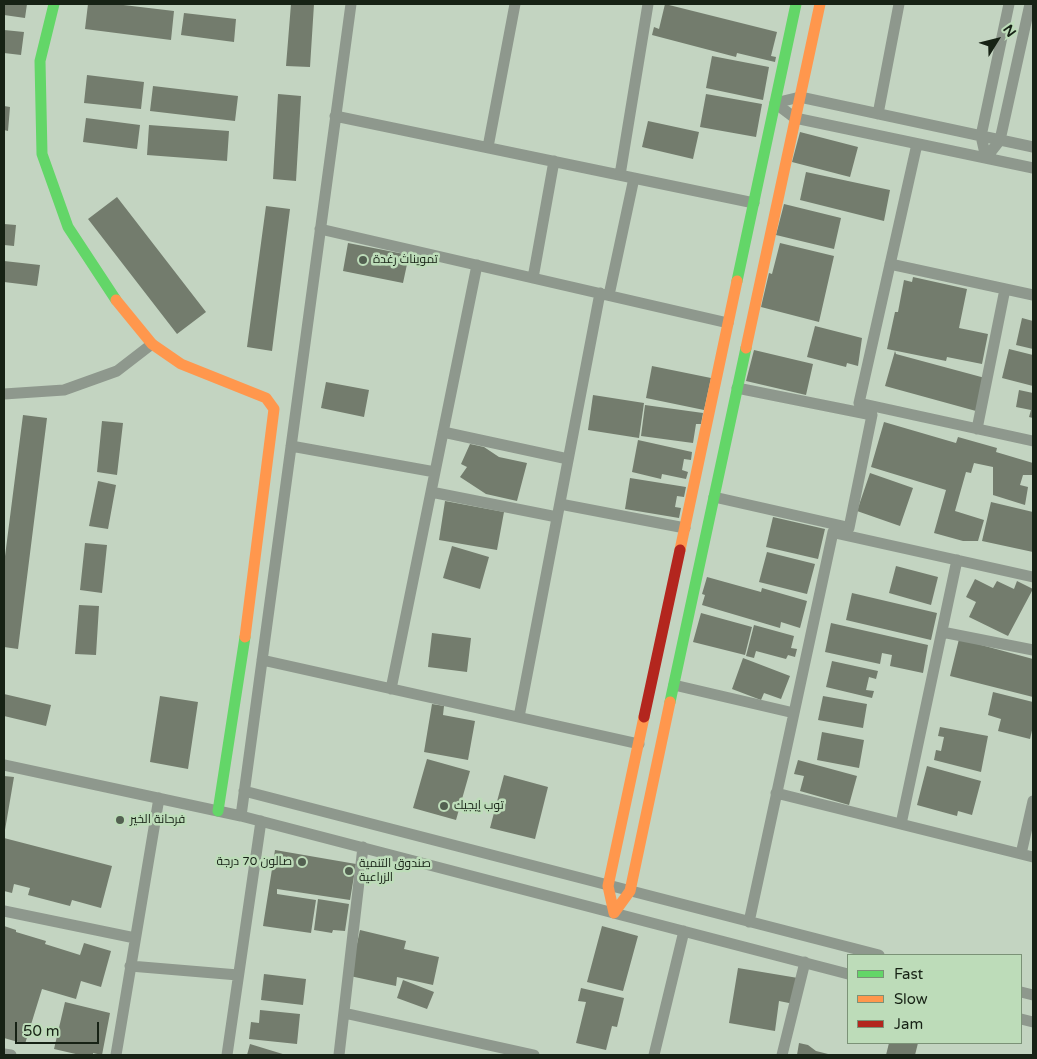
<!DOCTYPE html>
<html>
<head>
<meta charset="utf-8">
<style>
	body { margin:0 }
	#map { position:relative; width:1037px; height:1059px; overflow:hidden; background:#c3d4c1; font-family:"Varela Round",sans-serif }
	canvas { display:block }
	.frame { position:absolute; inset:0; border:5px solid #172215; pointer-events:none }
	.legend { position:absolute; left:847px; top:954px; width:175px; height:90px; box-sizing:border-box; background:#bddcb9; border:1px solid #7b9277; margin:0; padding:6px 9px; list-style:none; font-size:15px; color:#172215 }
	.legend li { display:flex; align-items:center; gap:10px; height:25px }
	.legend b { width:25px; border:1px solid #7b9277 }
	.north { position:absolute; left:972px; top:15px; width:50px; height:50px; -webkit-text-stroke:4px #bddcb9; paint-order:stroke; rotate:54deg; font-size:14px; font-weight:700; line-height:20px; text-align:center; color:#172215 }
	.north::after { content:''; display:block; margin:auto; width:18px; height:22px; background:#172215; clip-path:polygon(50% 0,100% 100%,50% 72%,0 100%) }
	.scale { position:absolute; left:15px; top:1022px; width:84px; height:22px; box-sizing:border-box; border:2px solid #172215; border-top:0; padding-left:6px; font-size:15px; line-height:18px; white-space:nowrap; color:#172215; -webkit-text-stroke:4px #bddcb9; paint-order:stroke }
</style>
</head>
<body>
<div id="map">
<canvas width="1037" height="1059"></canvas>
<div class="frame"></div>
<ul class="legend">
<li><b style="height:6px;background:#63d668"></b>Fast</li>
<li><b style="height:6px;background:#ff974d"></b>Slow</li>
<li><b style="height:6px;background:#b3261e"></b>Jam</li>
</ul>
<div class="north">N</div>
<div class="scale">50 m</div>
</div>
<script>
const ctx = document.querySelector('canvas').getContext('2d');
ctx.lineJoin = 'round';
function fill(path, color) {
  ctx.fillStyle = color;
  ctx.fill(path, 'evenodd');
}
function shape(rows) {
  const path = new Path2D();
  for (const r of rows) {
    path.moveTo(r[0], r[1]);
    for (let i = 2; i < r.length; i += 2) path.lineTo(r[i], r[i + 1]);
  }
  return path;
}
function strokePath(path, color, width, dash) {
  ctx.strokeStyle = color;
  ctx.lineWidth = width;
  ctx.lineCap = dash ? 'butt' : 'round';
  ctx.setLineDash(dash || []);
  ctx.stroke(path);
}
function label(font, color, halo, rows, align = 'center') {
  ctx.font = font + ' "Varela Round",Cairo,sans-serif';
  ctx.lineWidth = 5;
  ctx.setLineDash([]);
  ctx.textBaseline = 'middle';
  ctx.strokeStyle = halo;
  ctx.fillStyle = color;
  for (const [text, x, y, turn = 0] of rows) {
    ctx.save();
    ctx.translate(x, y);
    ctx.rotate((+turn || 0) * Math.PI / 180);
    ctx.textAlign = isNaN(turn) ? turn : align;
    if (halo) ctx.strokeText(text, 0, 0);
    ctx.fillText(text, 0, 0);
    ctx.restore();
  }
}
const building = shape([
	[4,4,27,4,25,18,4,15],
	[88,4,115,4,174,11,171,40,85,29],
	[291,4,314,4,310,67,286,66],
	[665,4,777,32,771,56,776,57,775,62,737,53,736,57,652,35,654,27,659,29],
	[184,13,236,19,234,42,181,35],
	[4,30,24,32,21,55,4,53],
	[712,56,769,67,763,100,706,88],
	[87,75,144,82,141,109,84,103],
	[153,86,238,96,235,121,150,111],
	[278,94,301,96,296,181,273,179],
	[706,94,762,104,756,137,700,127],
	[4,106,10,107,8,131,4,130],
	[86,118,140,125,137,149,83,142],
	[648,121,699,132,693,159,642,147],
	[149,125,229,131,227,161,147,155],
	[800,132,858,147,850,177,792,162],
	[806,172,890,190,884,221,800,200],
	[117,197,206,312,177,334,88,219],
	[784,204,841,218,834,249,776,235],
	[266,206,290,209,272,351,247,347],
	[4,224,16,225,14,246,4,245],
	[348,243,409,255,403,283,343,271],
	[780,243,834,256,819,322,761,307,769,273,772,274],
	[4,261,40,265,37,286,4,282],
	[913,277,967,289,959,328,988,334,982,364,947,357,946,361,887,349,895,312,898,312,904,280,912,282],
	[1022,318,1033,321,1033,349,1016,345],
	[815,326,862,338,858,366,847,363,846,367,807,357],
	[1009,349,1033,355,1033,386,1002,378],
	[754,350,813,364,806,395,746,381],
	[895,351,896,354,985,378,976,411,885,386],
	[652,366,711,378,704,410,646,398],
	[326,382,369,390,364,417,321,408],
	[1019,390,1033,393,1033,418,1029,417,1031,410,1016,407],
	[593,395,644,403,639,438,588,430],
	[645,405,703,413,701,424,696,424,693,443,641,436],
	[23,415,47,418,18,649,4,647,4,564],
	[102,421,123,423,117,475,97,472],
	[884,422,956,443,958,437,997,448,996,452,1033,463,1033,475,1023,475,1020,485,1028,487,1025,505,993,495,993,467,974,463,971,473,966,472,955,511,984,520,978,541,963,541,934,533,946,490,871,467],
	[638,440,692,452,691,460,684,459,682,470,688,472,686,479,662,474,661,479,632,472],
	[470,444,484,447,499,457,527,463,517,501,486,494,460,477,467,467,461,464],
	[870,473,913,488,900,526,857,511],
	[630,478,686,487,684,497,677,496,675,507,681,508,679,518,625,509],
	[98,481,116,485,108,529,89,526],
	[445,501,504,512,497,550,439,540],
	[991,502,1033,512,1033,552,982,541],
	[773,517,825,529,818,559,766,547],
	[85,543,107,545,102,593,80,590],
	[452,546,489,557,480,589,443,578],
	[767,552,815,564,807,594,759,582],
	[896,566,938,577,931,605,889,593],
	[707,577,761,592,762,588,807,601,800,628,781,622,780,628,702,605,705,595,702,594],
	[975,579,993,588,997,581,1014,589,1017,581,1033,589,1008,636,969,617,976,602,966,597],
	[852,593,937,613,931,640,846,620],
	[79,605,99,606,96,655,75,654],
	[701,613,752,627,745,655,693,642],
	[831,623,928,645,923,673,890,666,892,655,882,653,880,664,825,652],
	[754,625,794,636,791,648,797,649,795,657,788,655,786,659,756,651,754,658,746,656],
	[432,633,471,638,467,672,428,667],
	[959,639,1033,659,1033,697,950,676],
	[743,658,790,676,781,699,764,693,761,700,732,689],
	[832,661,878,671,876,679,869,677,866,690,874,691,872,698,826,687],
	[993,692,1033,702,1033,726,1030,739,998,731,1001,719,988,715],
	[4,694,51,705,46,726,4,716],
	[160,696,198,702,188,769,150,762],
	[823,696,867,704,863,728,818,720],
	[432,704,444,706,443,715,475,721,468,760,424,752],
	[940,727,988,736,981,772,934,760,936,750,941,751,944,737,938,736],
	[822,732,864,740,859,768,817,760],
	[427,759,470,771,456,820,413,808],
	[798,760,857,776,849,805,800,791,804,776,794,774],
	[927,766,981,781,972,815,958,811,957,816,917,805],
	[504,775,548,787,535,839,490,828],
	[4,776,14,777,5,830,4,830],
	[4,838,112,866,101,908,72,900,70,906,28,895,30,888,14,884,12,893,4,891],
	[275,850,356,864,350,900,277,889,277,894,316,900,311,933,263,926],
	[318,899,349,904,345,931,333,930,332,933,314,930],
	[4,926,16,930,16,932,46,941,45,944,80,955,84,943,111,951,101,987,81,981,76,999,42,989,25,1044,4,1038],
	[602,926,638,936,623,991,587,982],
	[360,930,406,941,404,949,439,957,433,985,397,977,396,986,350,976],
	[738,968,798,978,794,1004,779,1001,775,1031,729,1023],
	[264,974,306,979,303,1005,261,1000],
	[403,980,434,992,427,1009,397,998],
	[581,988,624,998,617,1027,612,1026,606,1050,576,1043,586,1002,578,1001],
	[65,1002,110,1013,102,1055,93,1053,93,1055,80,1055,54,1049],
	[260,1010,300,1014,297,1044,249,1039,251,1022,259,1023],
	[799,1043,808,1045,816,1051,832,1055,797,1055],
	[889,1043,918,1043,915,1055,886,1055],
	[250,1044,286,1055,247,1055]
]);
const street = shape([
	[1009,4,981,136,986,158,1000,140,1030,4],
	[878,114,899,4],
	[335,116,754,203],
	[488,147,515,4],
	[1033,147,800,97,775,103,795,118,1033,168],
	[620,175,648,4],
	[320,229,728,323],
	[890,264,1033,295],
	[533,278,554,161],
	[609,295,634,178],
	[737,388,872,415],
	[4,394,64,390,117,371,152,344],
	[859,403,1033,441],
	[977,429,1005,289],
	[443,432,568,459],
	[291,446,435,472],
	[431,492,557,517],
	[714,497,847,527],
	[560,504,685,528],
	[835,533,1033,577],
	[942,632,1033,650],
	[262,660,639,744],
	[674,685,794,713],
	[391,689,477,265],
	[519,717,600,293],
	[4,765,241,816,848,974],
	[244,791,879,955],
	[776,793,1033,857],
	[241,816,351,4],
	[901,824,957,560],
	[1021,854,1033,801],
	[4,911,135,938],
	[749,922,833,532,849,528,872,415,859,403,917,144],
	[130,966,238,975],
	[1021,992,1033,995],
	[344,1013,534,1055],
	[1021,1019,1033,1022],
	[4,1054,11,1055],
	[116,1055,159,798],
	[227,1055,261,821],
	[339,1055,363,847],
	[654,1055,684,931],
	[782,1055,805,962]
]);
const fast = shape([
	[54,4,40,61,42,154,68,227,116,300],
	[737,281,796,4],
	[670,702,746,348],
	[218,811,245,637]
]);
const slow = shape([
	[116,300,152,344,181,364,266,398,274,409,245,637],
	[746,348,820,4],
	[680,550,737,281],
	[644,717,608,886,614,913,630,891,670,702]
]);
const jam = shape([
	[644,717,680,550]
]);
const markers = [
	[363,260,5,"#536051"],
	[444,806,5,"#536051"],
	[120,820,5,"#536051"],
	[302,862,5,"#536051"],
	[349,871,5,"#536051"]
];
const poiNames = [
	["تمويناث رغدة",373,260],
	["توب إيجيك",454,806],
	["فرحانة الخير",130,820],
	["صالون 70 درجة",292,862,"right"],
	["صندوق التنمية",359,864],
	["الزراعية",359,878]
];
fill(building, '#737c6d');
strokePath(street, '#8e988d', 11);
strokePath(fast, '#63d668', 11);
strokePath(slow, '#ff974d', 11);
strokePath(jam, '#b3261e', 11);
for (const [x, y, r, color] of markers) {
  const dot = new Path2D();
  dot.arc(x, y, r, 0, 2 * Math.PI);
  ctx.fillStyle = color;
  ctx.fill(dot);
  strokePath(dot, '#bddcb9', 2);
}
label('12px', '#172215', '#bddcb9', poiNames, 'left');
</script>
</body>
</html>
